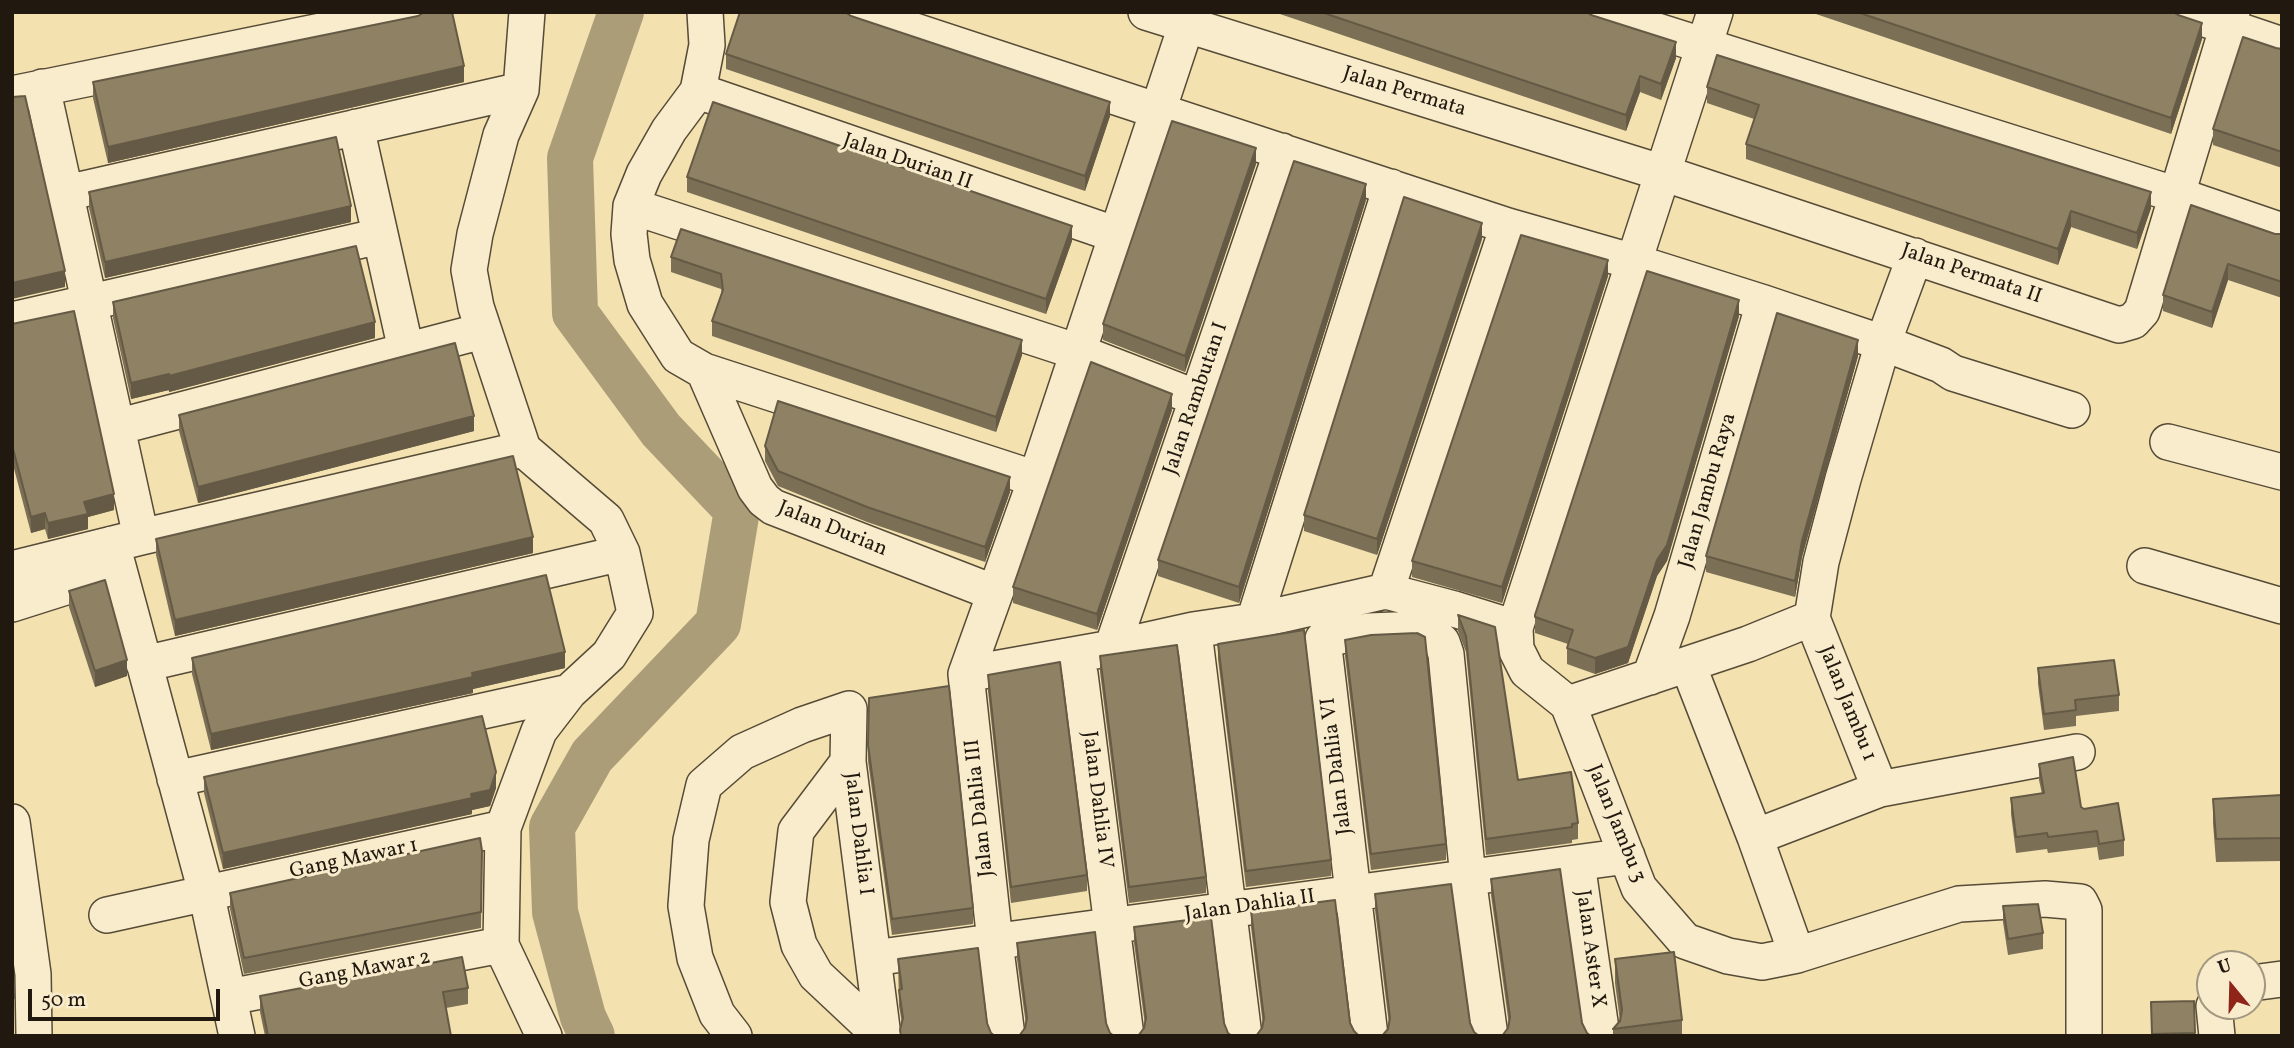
<!DOCTYPE html>
<html>
<head>
<meta charset="utf-8">
<style>
	body { margin:0 }
	#map { position:relative; width:2294px; height:1048px; overflow:hidden; background:#f4e1b0; font-family:Vollkorn,serif }
	canvas { display:block }
	.frame { position:absolute; inset:0; border:14px solid #21190f; pointer-events:none }
	.north { position:absolute; left:2196px; top:950px; width:70px; height:70px; box-sizing:border-box; background:#f8eccc; border:2px solid #a29880; border-radius:50%; rotate:341deg; font-size:19px; font-weight:700; line-height:28px; text-align:center; color:#21190f }
	.north::after { content:''; display:block; margin:auto; width:24px; height:32px; background:#8f2418; clip-path:polygon(50% 0,100% 100%,50% 72%,0 100%) }
	.scale { position:absolute; left:28px; top:989px; width:192px; height:32px; box-sizing:border-box; border:4px solid #21190f; border-top:0; padding-left:9px; font-size:21px; line-height:24px; white-space:nowrap; color:#21190f; -webkit-text-stroke:5px #f8eccc; paint-order:stroke }
</style>
</head>
<body>
<div id="map">
<canvas width="2294" height="1048"></canvas>
<div class="frame"></div>
<div class="north">U</div>
<div class="scale">50 m</div>
</div>
<script>
const ctx = document.querySelector('canvas').getContext('2d');
ctx.lineJoin = 'round';
function shape(rows) {
  const path = new Path2D();
  for (const r of rows) {
    path.moveTo(r[0], r[1]);
    for (let i = 2; i < r.length; i += 2) path.lineTo(r[i], r[i + 1]);
  }
  return path;
}
function strokePath(path, color, width, dash) {
  ctx.strokeStyle = color;
  ctx.lineWidth = width;
  ctx.lineCap = dash ? 'butt' : 'round';
  ctx.setLineDash(dash || []);
  ctx.stroke(path);
}
function fill(path, color) {
  ctx.fillStyle = color;
  ctx.fill(path, 'evenodd');
}
function label(font, color, halo, rows, align = 'center') {
  ctx.font = font + ' Vollkorn,serif';
  ctx.lineWidth = 6;
  ctx.setLineDash([]);
  ctx.textBaseline = 'middle';
  ctx.strokeStyle = halo;
  ctx.fillStyle = color;
  for (const [text, x, y, turn = 0] of rows) {
    ctx.save();
    ctx.translate(x, y);
    ctx.rotate((+turn || 0) * Math.PI / 180);
    ctx.textAlign = isNaN(turn) ? turn : align;
    if (halo) ctx.strokeText(text, 0, 0);
    ctx.fillText(text, 0, 0);
    ctx.restore();
  }
}
const river = shape([
	[592,1036,583,1017,555,912,552,827,592,756,718,624,737,510,661,430,575,313,570,158,621,12]
]);
const minor = shape([
	[527,12,521,90,501,135,475,234,469,270,476,307,523,449,606,520,622,553,635,613,609,655,569,692,539,731,503,828,501,945,544,1036],
	[705,12,707,45,698,91,669,130,644,174,631,206,629,234,632,260,645,304,678,356,704,371,1036,479],
	[857,12,1508,226,1634,262,1764,303,1883,343,1941,365,1953,373,2072,410],
	[1146,12,1663,173,2119,325,2133,321,2142,311,2232,12],
	[1597,12,2177,195,2282,231],
	[2184,12,2282,45],
	[42,87,141,537],
	[698,91,1117,235],
	[12,94,414,12],
	[356,127,406,350],
	[66,193,521,90],
	[631,206,1078,352,1197,398],
	[12,320,380,236],
	[704,371,755,488,764,500,773,507,995,593],
	[117,427,482,331],
	[2168,442,2282,472],
	[112,544,206,892,237,1036],
	[2145,566,2282,606],
	[12,569,141,537,523,449],
	[1386,591,1508,226],
	[12,604,119,570],
	[1812,618,1880,789],
	[1254,621,1391,187],
	[1515,628,1715,12],
	[1112,648,1282,151],
	[1196,648,1244,1036],
	[144,664,622,553],
	[1688,665,1755,837,1797,955],
	[966,674,1112,648,1193,630,1254,621,1386,591,1454,609,1515,628,1516,649,1527,671,1568,704,1639,888,1685,941,1728,956,1762,962,1797,955,1959,904,2045,899,2080,902,2084,910,2084,1036],
	[1080,674,1126,1036],
	[1650,677,1672,616,1764,303],
	[1568,704,1748,644,1812,618,1821,562,1843,479,1883,343,1915,256],
	[848,762,796,831,788,902,799,945,816,975,881,1036],
	[175,779,569,692],
	[12,822,33,974,34,1036],
	[1755,837,1880,789,2077,752],
	[1577,863,1602,1036],
	[107,915,503,828],
	[873,958,1627,856],
	[2252,983,2282,979],
	[229,997,501,945],
	[2214,1006,2217,1036],
	[734,1036,717,1014,695,958,686,906,691,840,704,785,742,752,802,725,849,709,848,762,883,1036],
	[1007,1036,995,942,966,674,1036,479,1186,26],
	[1370,1036,1323,639,1369,631,1420,629,1433,634,1442,642,1446,654,1468,878,1490,1036]
]);
const wall = shape([
	[1274,12,1587,12,1591,15,1676,58,1661,100,1640,92,1626,131],
	[1810,12,2173,12,2202,39,2171,134],
	[851,16,1110,116,1085,191,726,69,726,54],
	[2276,48,2282,49,2282,168,2213,145,2213,129],
	[93,82,464,82,108,163,93,98],
	[1707,87,2151,208,2137,249,2071,227,2058,265,1746,159,1746,144,1754,119,1707,103],
	[1256,164,1185,372,1103,340,1103,324],
	[687,177,1072,241,1046,314,687,192],
	[89,192,351,222,105,278,89,208],
	[1366,200,1239,603,1158,576,1158,560],
	[2275,234,2282,234,2282,298,2228,280,2212,328,2163,311,2163,295],
	[1482,239,1377,555,1304,531,1304,515],
	[671,257,1022,355,996,432,712,336,712,321,722,294,721,289,671,272],
	[1608,276,1502,603,1412,577,1412,561],
	[113,302,375,338,169,392,169,390,131,399,113,318],
	[1739,316,1667,561,1657,576,1628,663,1595,674,1567,664,1567,648,1568,644,1535,633,1535,615],
	[12,324,114,510,88,517,88,529,48,539,45,529,31,533,12,461],
	[1858,356,1802,557,1795,597,1706,572,1706,556],
	[1172,410,1097,630,1013,603,1013,587],
	[179,415,474,431,198,503,179,431],
	[765,446,1010,492,985,562,867,522,778,486,765,461],
	[156,539,533,553,175,636,156,555],
	[69,591,127,676,95,687,69,607],
	[1458,615,1518,780,1578,823,1578,839,1572,840,1572,843,1486,855,1466,652,1458,631],
	[1345,640,1446,844,1446,860,1371,870,1345,656],
	[1218,644,1331,860,1331,876,1246,887,1218,659],
	[1100,656,1206,877,1206,893,1129,903,1100,672],
	[192,658,565,668,473,689,473,693,211,750,192,674],
	[2038,668,2119,695,2119,711,2076,716,2076,726,2044,730,2038,684],
	[988,675,1087,875,1087,891,1011,903,988,691],
	[869,698,973,908,973,924,892,935,868,761],
	[2039,764,2081,807,2124,840,2124,856,2099,860,2097,847,2048,853,2047,849,2016,853,2011,814,2011,798,2042,794,2039,780],
	[204,777,496,788,490,806,472,810,472,814,223,869,204,793],
	[2282,795,2282,861,2216,862,2213,823,2213,799],
	[482,851,481,928,244,974,230,909,230,893],
	[1491,879,1582,1023,1587,1033,1508,1028,1509,1025,1491,895],
	[1375,894,1470,1023,1474,1032,1388,1029,1389,1024,1375,910],
	[2003,906,2043,933,2043,949,2008,955,2003,922],
	[1251,911,1350,1023,1354,1031,1262,1028,1263,1025,1251,927],
	[1211,917,1144,1028,1145,1025,1134,943,1134,927],
	[1017,943,1106,1023,1110,1033,1025,1028,1026,1025,1017,959],
	[898,959,987,1023,991,1033,995,1036,900,1036,902,1023,899,1006],
	[1615,959,1682,1020,1682,1036,1613,1036,1613,1029,1620,1021,1615,983],
	[12,976,14,998,14,1014,12,1014],
	[468,988,468,1004,446,1008,451,1036,265,1036,260,1012,260,996],
	[2194,1001,2195,1036,2151,1036,2151,1002]
]);
const shadedWall = shape([
	[2202,23,2202,39,2171,134,2171,118],
	[1676,42,1676,58,1661,100,1661,84],
	[464,66,464,82,108,163,108,147],
	[1640,76,1640,92,1626,131,1626,115],
	[1110,102,1110,116,1085,191,1085,176],
	[1256,148,1256,164,1185,372,1185,356],
	[1366,184,1366,200,1239,603,1239,587],
	[2151,192,2151,208,2137,249,2137,233],
	[351,206,351,222,105,278,105,262],
	[2071,211,2071,227,2058,265,2058,249],
	[1482,223,1482,239,1377,555,1377,539],
	[1072,226,1072,241,1046,314,1046,299],
	[1608,260,1608,276,1502,603,1502,587],
	[2228,264,2228,280,2212,328,2212,312],
	[65,271,65,287,12,299,12,283],
	[1739,300,1739,316,1667,561,1657,576,1628,663,1595,674,1595,658],
	[375,322,375,338,169,392,169,376],
	[1022,340,1022,355,996,432,996,417],
	[1858,340,1858,356,1802,557,1795,597,1795,581,1802,541],
	[169,374,169,390,131,399,131,383],
	[1172,394,1172,410,1097,630,1097,614],
	[474,416,474,431,198,503,198,487],
	[1010,477,1010,492,985,562,985,547],
	[114,494,114,510,88,517,88,529,48,539,48,523,84,502],
	[45,513,45,529,31,533,31,517],
	[533,537,533,553,175,636,175,620],
	[565,652,565,668,473,689,473,693,211,750,211,734],
	[127,660,127,676,95,687,95,671],
	[496,772,496,788,490,806,472,810,472,814,223,869,223,853,471,794]
]);
const building = shape([
	[425,12,452,12,464,66,108,147,93,82,418,16,425,12],
	[740,12,845,12,851,16,1110,102,1085,176,726,54,740,12],
	[1321,12,1587,12,1591,15,1676,42,1661,84,1640,76,1626,115,1321,12],
	[1857,12,2173,12,2178,15,2202,23,2171,118,1857,12],
	[2243,37,2276,48,2282,49,2282,152,2213,129,2243,37],
	[1717,55,2151,192,2137,233,2071,211,2058,249,1746,144,1759,105,1707,87,1717,55],
	[25,96,65,271,12,283,12,97,25,96],
	[713,102,1072,226,1046,299,687,177,713,102],
	[1172,121,1256,148,1185,356,1103,324,1172,121],
	[336,137,351,206,105,262,89,192,336,137],
	[1294,161,1366,184,1239,587,1158,560,1294,161],
	[1404,197,1482,223,1377,539,1304,515,1404,197],
	[2191,205,2275,234,2282,234,2282,282,2228,264,2212,312,2163,295,2191,205],
	[681,229,1022,340,996,417,712,321,723,290,721,274,671,257,681,229],
	[1521,235,1608,260,1502,587,1412,561,1521,235],
	[356,246,375,322,169,376,169,374,131,383,113,302,356,246],
	[1647,271,1739,300,1667,545,1657,560,1628,647,1595,658,1567,648,1573,630,1535,617,1535,615,1647,271],
	[74,311,114,494,84,502,88,514,48,523,45,513,31,517,12,445,12,324,74,311],
	[1777,313,1858,340,1802,541,1795,581,1706,556,1777,313],
	[455,343,474,416,198,487,179,415,455,343],
	[1091,362,1172,394,1097,614,1013,587,1091,362],
	[778,401,1010,477,985,547,867,507,778,471,765,446,778,401],
	[513,456,533,537,175,620,156,539,513,456],
	[546,575,565,652,472,673,473,677,211,734,192,658,546,575],
	[105,580,127,660,95,671,69,591,105,580],
	[1458,615,1495,627,1518,780,1571,772,1578,823,1572,824,1572,827,1486,839,1466,636,1458,615],
	[1304,630,1331,860,1246,871,1218,644,1304,630],
	[1417,633,1425,637,1446,844,1371,854,1345,640,1371,635,1417,633],
	[1177,645,1206,877,1129,887,1100,656,1177,645],
	[2114,660,2119,695,2075,700,2076,710,2044,714,2038,668,2114,660],
	[1060,662,1087,875,1011,887,988,675,1060,662],
	[949,686,973,908,892,919,868,745,869,698,949,686],
	[482,716,496,772,490,790,471,794,472,798,223,853,204,777,482,716],
	[2073,757,2081,807,2084,809,2118,803,2124,840,2099,844,2097,831,2048,837,2047,833,2016,837,2011,798,2044,793,2039,764,2073,757],
	[2282,795,2282,838,2216,839,2213,799,2282,795],
	[480,838,482,851,481,912,244,958,230,893,480,838],
	[1560,869,1582,1023,1587,1033,1591,1036,1502,1036,1508,1028,1510,1017,1491,879,1560,869],
	[1451,884,1470,1023,1474,1032,1479,1036,1382,1036,1388,1029,1390,1018,1375,894,1451,884],
	[1335,900,1350,1023,1354,1031,1359,1036,1256,1036,1262,1028,1264,1018,1251,911,1335,900],
	[2038,904,2043,933,2008,939,2003,906,2038,904],
	[1211,917,1224,1023,1228,1033,1232,1036,1138,1036,1144,1028,1146,1018,1134,927,1211,917],
	[1095,932,1106,1023,1110,1033,1114,1036,1019,1036,1025,1028,1027,1018,1017,943,1095,932],
	[978,948,987,1023,991,1033,995,1036,901,1036,900,1030,903,1018,899,990,902,989,898,959,978,948],
	[1674,952,1682,1020,1613,1029,1620,1021,1622,1010,1615,959,1674,952],
	[462,957,468,988,443,992,451,1036,268,1036,260,996,462,957],
	[12,976,13,976,14,998,12,998,12,976],
	[2194,1001,2195,1033,2152,1034,2151,1002,2194,1001]
]);
const streetNames = [
	["Jalan Permata",1404,93,17],
	["Jalan Durian II",907,163,19],
	["Jalan Permata II",1971,275,19],
	["Jalan Rambutan I",1197,399,-71],
	["Jalan Jambu Raya",1709,491,-74],
	["Jalan Durian",832,530,22],
	["Jalan Jambu 1",1846,704,68],
	["Jalan Dahlia VI",1338,766,-97],
	["Jalan Dahlia IV",1096,800,83],
	["Jalan Dahlia III",981,808,-96],
	["Jalan Jambu 3",1615,824,68],
	["Jalan Dahlia I",857,834,83],
	["Gang Mawar 1",354,860,-12],
	["Jalan Dahlia II",1250,907,-8],
	["Jalan Aster X",1589,949,82],
	["Gang Mawar 2",365,971,-11]
];
strokePath(river, '#ac9d79', 46);
strokePath(minor, '#564b37', 38);
strokePath(minor, '#f8eccc', 35);
fill(wall, '#7b6f55');
fill(shadedWall, '#645a45');
fill(building, '#8f8163');
strokePath(building, '#645a45', 2);
label('21px', '#21190f', '#f8eccc', streetNames);
</script>
</body>
</html>
